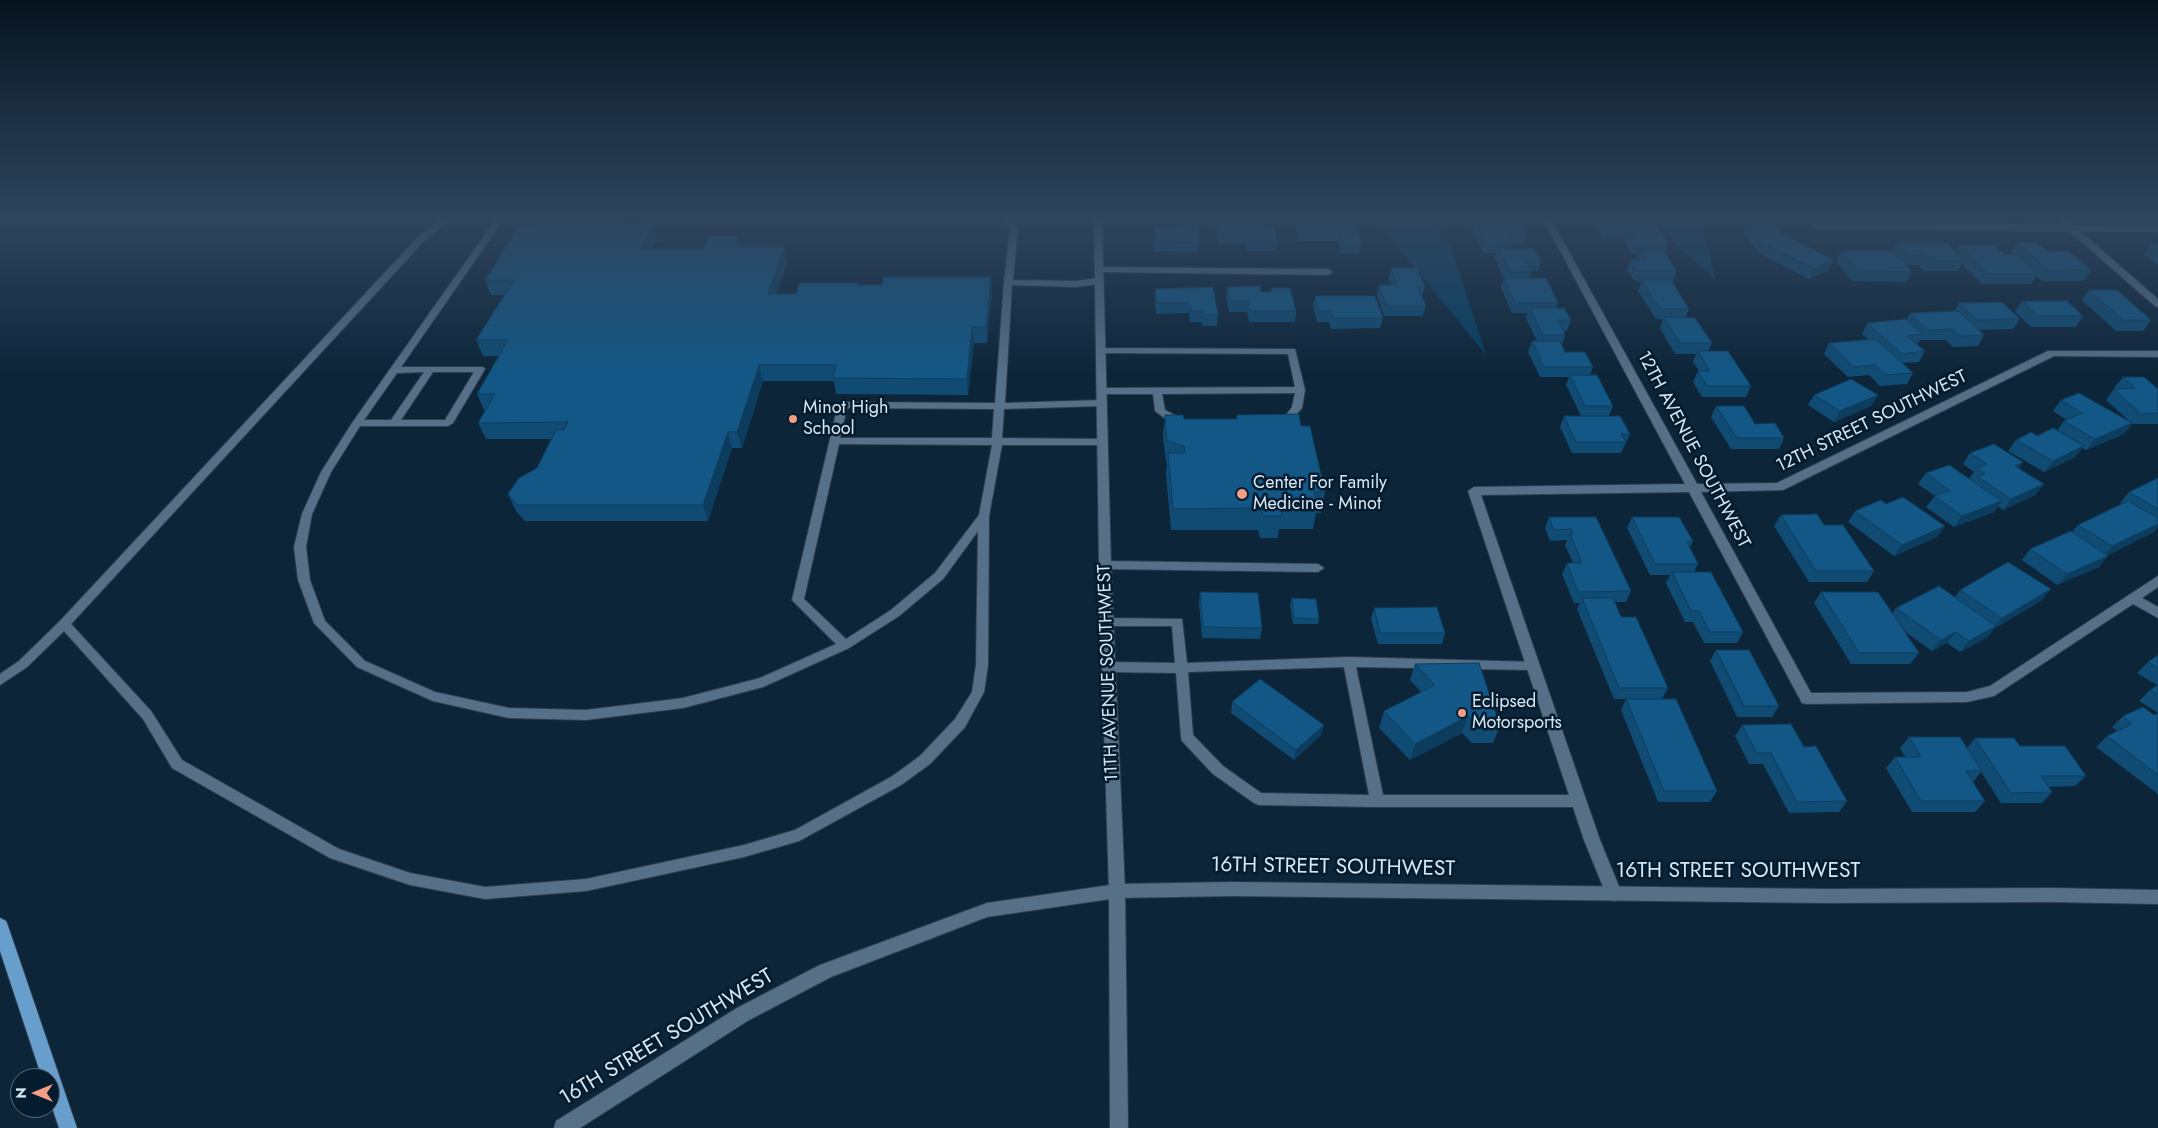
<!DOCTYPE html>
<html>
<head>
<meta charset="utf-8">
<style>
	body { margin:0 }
	#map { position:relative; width:2158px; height:1128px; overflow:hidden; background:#0d2539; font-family:Jost,sans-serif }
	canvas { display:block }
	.north { position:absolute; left:10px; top:1068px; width:50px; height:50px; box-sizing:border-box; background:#041c2e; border:1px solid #596d7d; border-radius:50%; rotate:270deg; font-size:14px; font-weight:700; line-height:20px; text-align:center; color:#d8e7f4 }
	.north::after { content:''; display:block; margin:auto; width:18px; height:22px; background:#f49e88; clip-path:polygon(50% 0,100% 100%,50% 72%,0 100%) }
</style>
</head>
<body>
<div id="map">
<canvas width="2158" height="1128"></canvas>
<div class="north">N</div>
</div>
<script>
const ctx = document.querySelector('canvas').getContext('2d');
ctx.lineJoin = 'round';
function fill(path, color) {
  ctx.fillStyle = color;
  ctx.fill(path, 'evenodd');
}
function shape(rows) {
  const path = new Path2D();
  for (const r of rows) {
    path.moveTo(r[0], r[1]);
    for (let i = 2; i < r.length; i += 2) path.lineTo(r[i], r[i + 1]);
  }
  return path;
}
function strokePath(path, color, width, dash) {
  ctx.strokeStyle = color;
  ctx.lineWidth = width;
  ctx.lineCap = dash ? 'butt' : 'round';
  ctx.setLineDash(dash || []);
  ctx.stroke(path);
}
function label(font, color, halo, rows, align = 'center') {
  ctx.font = font + ' Jost,sans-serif';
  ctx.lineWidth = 5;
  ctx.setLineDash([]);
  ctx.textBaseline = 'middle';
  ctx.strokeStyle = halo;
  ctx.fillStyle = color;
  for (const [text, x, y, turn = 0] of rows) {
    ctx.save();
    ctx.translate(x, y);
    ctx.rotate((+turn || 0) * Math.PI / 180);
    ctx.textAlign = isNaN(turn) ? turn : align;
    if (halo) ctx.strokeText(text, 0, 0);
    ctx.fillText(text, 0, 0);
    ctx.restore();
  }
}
const green = shape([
	[1375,219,1434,219,1452,250,1486,355],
	[1658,219,1701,219,1716,281,1673,241]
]);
const service = shape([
	[449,219,462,219,444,225,424,241,71,624,151,711,182,760,339,849,410,873,485,887,586,879,744,845,795,830,891,777,920,756,955,719,972,692,976,665,978,531,943,579,899,616,849,648,763,687,683,708,586,720,509,718,433,701,357,667,314,623,298,580,294,547,302,514,321,472,352,423,496,219,504,219,401,367,483,367,485,369,453,423,448,426,360,426,331,472,312,514,306,547,310,580,325,621,365,661,435,692,509,708,586,710,683,698,760,678,836,644,792,600,838,405,843,402,995,403,1004,282,1010,227,1000,219,1009,219,1018,226,1013,280,1076,281,1098,278,1102,281,1098,284,1076,287,1012,285,1005,403,1102,400,1107,403,1102,406,1004,409,1002,438,1102,439,1107,442,1102,445,1002,445,989,516,988,665,984,692,965,727,930,764,901,785,799,841,744,857,586,891,485,899,410,885,330,858,172,768,143,719,64,631,27,667,0,685,0,674,19,661,60,621,418,237,438,221,449,219],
	[424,372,391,420,364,420,397,373,424,372],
	[433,372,474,372,445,420,401,420,433,372],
	[847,408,994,409,992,438,840,438,847,408],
	[839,444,992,445,979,515,935,573,891,610,846,639,804,599,839,444],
	[1100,348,1295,349,1305,390,1302,408,1292,419,1280,423,1275,420,1286,415,1292,407,1295,393,1162,394,1165,410,1184,420,1179,423,1167,420,1155,411,1153,394,1101,394,1096,391,1101,388,1295,387,1288,354,1097,353,1097,349,1100,348],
	[1105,561,1318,564,1324,568,1318,572,1105,569,1099,565,1105,561],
	[1108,618,1182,619,1187,663,1349,657,1536,662,1538,665,1536,668,1532,670,1356,667,1383,795,1579,795,1584,797,1586,801,1584,805,1579,807,1377,807,1259,805,1254,803,1213,774,1182,741,1181,737,1176,673,1110,672,1106,670,1104,667,1106,664,1110,662,1175,663,1172,626,1108,626,1104,625,1102,622,1104,619,1108,618],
	[1344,667,1369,795,1261,793,1223,766,1193,735,1188,672,1344,667]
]);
const minor = shape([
	[1543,219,1551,219,1697,484,1777,483,2048,351,2158,351,2158,357,2054,356,1783,490,1701,492,1811,693,1967,692,1990,686,2158,576,2158,587,2142,598,2158,607,2158,618,2133,604,1994,696,1967,702,1807,704,1802,703,1689,492,1481,495,1600,840,1622,894,1620,899,1614,901,1608,899,1584,840,1468,491,1474,487,1685,484,1543,219],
	[2057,219,2066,219,2074,226,2158,226,2158,232,2080,231,2158,299,2158,307,2155,306,2069,231,1814,229,1810,226,1814,223,2063,225,2057,219],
	[1099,267,1328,269,1333,272,1328,275,1096,272,1096,268,1099,267]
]);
const tertiary = shape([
	[1094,219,1102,219,1111,565,1125,891,1128,1128,1110,1128,1109,891,1099,565,1094,219]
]);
const secondary = shape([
	[1233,882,1826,889,2051,888,2158,890,2158,904,2051,902,1826,903,1233,896,1117,898,987,917,831,977,749,1020,580,1128,554,1128,556,1121,737,1008,820,965,987,903,1117,884,1233,882]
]);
const primary = shape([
	[0,918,6,921,8,926,77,1128,59,1128,50,1101,50,1078,42,1078,0,951,0,918]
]);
const wall = shape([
	[1216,219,1262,219,1264,228,1277,241,1276,251,1247,251,1245,244,1218,244,1215,227],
	[1296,219,1347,219,1361,243,1359,254,1341,254,1338,241,1299,241,1295,224],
	[1460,219,1504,219,1503,221,1526,233,1523,244,1512,244,1511,248,1541,261,1538,271,1531,271,1531,272,1530,278,1558,303,1556,308,1571,320,1567,331,1564,331,1565,335,1562,345,1565,352,1593,367,1590,375,1613,406,1609,416,1630,434,1621,453,1572,453,1560,427,1564,416,1581,416,1566,385,1569,377,1540,377,1528,352,1532,341,1537,341,1526,318,1528,313,1512,313,1501,288,1504,278,1495,258,1496,253,1484,253,1473,231,1475,224,1463,225],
	[1592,219,1651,219,1668,243,1665,253,1677,271,1673,281,1671,281,1689,309,1686,317,1712,343,1708,351,1751,386,1746,397,1702,397,1693,382,1698,371,1699,371,1693,362,1696,354,1675,354,1660,328,1663,319,1656,319,1638,291,1642,281,1635,281,1627,270,1631,260,1637,260,1639,254,1632,254,1625,243,1626,239,1603,239,1596,228,1598,221,1594,221],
	[2145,219,2158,219,2158,220,2147,221],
	[1182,222,1199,242,1198,252,1154,251,1154,227,1182,227],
	[1747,222,1781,233,1829,270,1809,279,1760,254,1743,232],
	[657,240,653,248,742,247,787,262,777,294,796,294,859,285,992,292,987,343,974,343,968,395,836,394,834,381,763,381,742,448,732,448,708,521,525,521,516,511,508,494,537,468,551,439,486,439,478,423,486,410,484,410,477,394,499,356,483,356,476,340,504,295,491,295,485,280],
	[2017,242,2048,252,2091,270,2084,281,2042,281,2036,276,2031,284,1982,284,1962,264,1958,271,1924,271,1919,265,1906,265,1912,272,1906,282,1852,281,1836,261,1841,251,1893,250,1897,243,1955,252,1960,245,2005,255,2013,255,2011,253],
	[2151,244,2158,244,2158,266,2144,254],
	[1391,268,1425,287,1422,296,1426,306,1423,316,1384,316,1377,295,1379,285,1391,285,1389,279],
	[1213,287,1218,315,1217,326,1202,326,1202,322,1190,322,1189,313,1156,314,1155,300,1155,289],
	[1227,287,1261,292,1270,292,1271,288,1296,311,1295,322,1249,322,1247,312,1229,312,1226,297],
	[2089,290,2151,320,2143,331,2116,331,2082,300],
	[1315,296,1383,318,1380,328,1331,329,1329,322,1317,322,1313,306],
	[2022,301,2083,316,2076,327,2031,327,2015,312],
	[1959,303,2020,319,2013,329,1979,330,1984,335,1978,346,1953,347,1946,340,1920,340,1917,344,1925,351,1919,362,1903,363,1913,373,1907,384,1880,386,1869,375,1848,377,1824,354,1829,343,1868,339,1862,334,1867,323,1906,320,1910,313,1954,311],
	[2123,377,2158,389,2158,424,2132,424,2124,434,2086,450,2082,448,2075,457,2044,472,2008,451,2016,440,2037,436,2057,431,2064,421,2067,420,2053,411,2061,400,2129,421,2106,400,2114,389,2115,389,2114,388],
	[1814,395,1878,395,1871,406,1834,422,1808,405],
	[1716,406,1755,424,1784,438,1779,449,1731,449,1711,417],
	[1165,415,1184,419,1236,419,1237,415,1301,426,1325,492,1321,513,1316,513,1313,529,1279,529,1278,538,1260,538,1258,530,1171,530,1166,474,1167,463,1166,462,1163,436],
	[1970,453,2023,462,2019,468,2035,495,2003,510,1998,506,1994,512,1954,527,1926,507,1935,496,1918,484,1926,473,1969,479,1974,472,1963,464],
	[2158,478,2158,527,2154,532,2107,555,2099,567,2057,585,2022,560,2030,549,2072,532,2078,525,2121,504,2120,503,2129,492],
	[1886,504,1945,526,1937,537,1894,556,1848,522,1855,511],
	[1781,515,1824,525,1874,571,1867,582,1809,582,1774,526],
	[1549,517,1596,517,1631,591,1626,602,1615,602,1621,617,1668,688,1662,699,1717,791,1710,802,1658,802,1621,710,1626,699,1614,699,1577,609,1580,603,1574,603,1562,574,1567,563,1573,563,1565,545,1567,541,1567,540,1550,541,1545,528],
	[1632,517,1693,541,1690,547,1698,564,1694,572,1743,632,1737,643,1704,643,1693,622,1685,622,1666,583,1670,575,1650,575,1627,528],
	[1960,590,2042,600,1994,629,1988,637,1960,652,1947,643,1932,651,1904,631,1919,653,1910,664,1851,664,1814,603,1821,592,1892,614,1896,608,1955,597],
	[1200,592,1262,628,1260,639,1202,638,1199,604],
	[1292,598,1319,619,1318,624,1293,624,1290,604],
	[1374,608,1445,633,1442,644,1378,644,1371,619],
	[1716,650,1779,706,1772,717,1737,717,1710,661],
	[2158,655,2158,794,2096,747,2107,736,2117,731,2112,727,2123,716,2154,715,2158,713,2139,701,2150,690,2157,685,2137,673,2148,662],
	[1415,664,1500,726,1493,743,1472,743,1462,733,1410,760,1379,728,1384,711,1421,692,1410,680],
	[1232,702,1324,725,1321,735,1294,760,1231,713],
	[1742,725,1804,747,1847,801,1839,812,1789,813,1763,764,1749,764,1735,736],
	[1909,737,1967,748,1975,738,2020,746,2086,776,2075,786,2049,787,2052,792,2042,803,2001,803,1981,772,1973,782,1985,801,1975,812,1912,812,1886,768,1895,757,1905,757,1900,748]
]);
const shadedWall = shape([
	[653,224,657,240,646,263,641,248],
	[739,236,743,251,735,247],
	[784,247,787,262,772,309,768,294],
	[1834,260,1829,270,1809,279,1814,269],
	[991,277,992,292,987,343,986,327],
	[972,327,974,343,968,395,967,379],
	[759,365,763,381,742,448,737,432],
	[1878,395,1871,406,1834,422,1840,411],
	[2132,423,2124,434,2086,450,2095,439],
	[728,432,732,448,708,521,703,505],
	[2084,446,2075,457,2044,472,2053,461],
	[2023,462,2015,473,2015,466],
	[2044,484,2035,495,2003,510,2011,499],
	[2002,501,1994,512,1954,527,1962,516],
	[2158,524,2158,527,2154,532,2103,558,2112,546],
	[1945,526,1937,537,1894,556,1902,545],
	[2108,556,2099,567,2057,585,2067,574],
	[2051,589,2042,600,1994,629,1988,637,1960,652,1969,641,1996,626,2002,618],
	[1956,632,1947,643,1932,651,1941,640],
	[1468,716,1462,733,1410,760,1415,744],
	[1324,725,1321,735,1294,760,1296,750]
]);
const building = shape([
	[1216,219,1262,219,1264,228,1274,228,1277,241,1248,241,1246,234,1219,234,1216,219],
	[1298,219,1354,220,1361,243,1343,243,1340,231,1301,231,1298,219],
	[1601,219,1651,219,1668,243,1636,244,1629,233,1637,233,1633,229,1607,229,1601,219],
	[1476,221,1518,221,1526,233,1508,234,1512,242,1487,243,1476,221],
	[1182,222,1197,222,1199,242,1155,241,1154,227,1182,227,1182,222],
	[1747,222,1771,222,1781,233,1834,260,1814,269,1765,244,1747,222],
	[653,224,641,248,704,248,709,236,739,236,735,247,784,247,768,294,796,294,799,283,859,283,858,285,882,285,884,277,991,277,986,327,972,327,967,379,833,378,836,365,759,365,737,432,728,432,703,505,517,505,508,494,519,478,537,468,556,430,564,430,568,422,478,423,495,394,477,394,508,340,476,340,514,280,485,280,520,225,653,224],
	[2017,242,2037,242,2048,252,2069,251,2091,270,2049,271,2017,242],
	[1897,243,1947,243,1964,260,1930,260,1925,255,1908,255,1897,243],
	[2151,244,2158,244,2158,250,2151,244],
	[1960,245,1994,245,2005,255,2018,255,2038,274,1988,274,1960,245],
	[1498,248,1534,248,1541,261,1526,261,1531,272,1510,272,1498,248],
	[1892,250,1912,272,1858,271,1841,251,1892,250],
	[1640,251,1663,251,1677,271,1638,271,1631,260,1646,259,1640,251],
	[1391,268,1417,268,1425,287,1418,287,1426,306,1386,306,1379,285,1397,285,1391,268],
	[1504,278,1546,278,1558,303,1515,303,1504,278],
	[1642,280,1671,280,1689,309,1660,309,1642,280],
	[1260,286,1261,292,1272,292,1271,288,1290,288,1296,311,1250,311,1248,301,1230,301,1227,287,1260,286],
	[1213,287,1218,315,1203,315,1203,311,1191,311,1190,303,1157,303,1155,289,1213,287],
	[2089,290,2117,290,2151,320,2123,320,2089,290],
	[1315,296,1375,296,1383,318,1333,318,1331,311,1319,311,1315,296],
	[2022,301,2067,301,2083,316,2038,316,2022,301],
	[2002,302,2020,319,1977,320,1959,303,2002,302],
	[1530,308,1564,308,1571,320,1558,320,1565,335,1543,335,1530,308],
	[1959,311,1984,335,1960,336,1952,329,1927,330,1910,313,1959,311],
	[1664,317,1695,318,1712,343,1680,343,1664,317],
	[1905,319,1923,334,1907,336,1925,351,1902,354,1867,323,1905,319],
	[1876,339,1913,373,1886,375,1875,365,1854,367,1829,343,1876,339],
	[1532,341,1560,341,1565,352,1585,352,1593,367,1544,367,1532,341],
	[1698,351,1728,351,1751,386,1707,386,1698,371,1710,371,1698,351],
	[1570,375,1597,375,1613,406,1585,406,1570,375],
	[2123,377,2144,377,2158,389,2158,413,2141,414,2114,389,2135,388,2123,377],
	[1851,379,1878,395,1840,411,1814,395,1851,379],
	[2079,393,2132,423,2095,439,2064,421,2082,413,2061,400,2079,393],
	[1716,406,1744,406,1755,424,1775,423,1784,438,1737,438,1716,406],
	[1299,414,1301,426,1310,426,1325,492,1314,492,1317,508,1280,508,1282,516,1263,516,1261,508,1173,509,1168,453,1185,453,1184,446,1167,441,1165,415,1183,415,1184,419,1237,419,1237,415,1299,414],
	[1564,416,1620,416,1630,434,1621,434,1626,442,1576,442,1564,416],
	[2053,428,2084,446,2053,461,2016,440,2031,432,2037,436,2053,428],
	[1994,444,2023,462,2015,466,2044,484,2011,499,1978,477,1985,474,1977,468,1987,464,1970,453,1994,444],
	[1949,465,2002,501,1962,516,1934,496,1950,491,1926,473,1949,465],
	[2158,478,2158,509,2129,492,2158,478],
	[1903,497,1945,526,1902,545,1855,511,1881,500,1886,504,1903,497],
	[2128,501,2158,518,2158,524,2112,546,2078,525,2128,501],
	[1817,514,1824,525,1843,525,1874,571,1816,571,1781,515,1817,514],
	[1549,517,1596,517,1631,591,1578,592,1567,563,1582,563,1570,534,1573,534,1571,529,1554,530,1549,517],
	[1632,517,1679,517,1693,541,1687,542,1698,564,1655,564,1632,517],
	[2071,531,2108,556,2067,574,2030,549,2071,531],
	[2008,562,2051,589,2002,618,1960,590,2008,562],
	[1672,572,1711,572,1743,632,1710,632,1699,611,1691,611,1672,572],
	[1939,586,1996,626,1969,641,1956,632,1941,640,1896,608,1939,586],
	[1200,592,1258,593,1262,628,1203,627,1200,592],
	[1821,592,1878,592,1919,653,1859,653,1821,592],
	[1292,598,1316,599,1319,619,1294,618,1292,598],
	[1582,598,1613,598,1621,617,1636,617,1668,688,1619,688,1582,598],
	[1437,607,1445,633,1380,633,1374,608,1437,607],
	[1716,650,1749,650,1779,706,1744,706,1716,650],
	[2158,655,2158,668,2148,662,2158,655],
	[1479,663,1500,726,1479,727,1468,716,1415,744,1384,711,1435,685,1415,664,1479,663],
	[1260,679,1324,725,1296,750,1232,702,1260,679],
	[2158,685,2158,695,2150,690,2158,685],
	[1626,699,1676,699,1717,791,1664,791,1626,699],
	[2143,707,2154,715,2158,713,2158,775,2107,736,2132,724,2123,716,2143,707],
	[1791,724,1804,747,1816,746,1847,801,1797,802,1771,753,1757,753,1742,725,1791,724],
	[1909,737,1960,737,1982,771,1966,771,1985,801,1921,801,1895,757,1921,757,1909,737],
	[1975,738,2014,738,2020,746,2065,746,2086,776,2041,776,2052,792,2011,793,1975,738]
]);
const markers = [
	[793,419,5,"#f49e88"],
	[1242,494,6,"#f49e88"],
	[1462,713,5,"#f49e88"]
];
const poiNames = [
	["Minot High",803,409],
	["School",803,430],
	["Center For Family",1253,484],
	["Medicine - Minot",1253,505],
	["Eclipsed",1472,703],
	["Motorsports",1472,724]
];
const streetNames = [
	["12TH STREET SOUTHWEST",1872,422,-26],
	["12TH AVENUE SOUTHWEST",1693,450,62],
	["11TH AVENUE SOUTHWEST",1109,673,-92]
];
const nearStreetnames = [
	["16TH STREET SOUTHWEST",1333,868,1],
	["16TH STREET SOUTHWEST",1738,872],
	["16TH STREET SOUTHWEST",667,1038,-31]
];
fill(green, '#063e63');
strokePath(service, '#303e4e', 2);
strokePath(minor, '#303e4e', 2);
strokePath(tertiary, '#303e4e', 2);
strokePath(secondary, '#303e4e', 2);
strokePath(primary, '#303e4e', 2);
fill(service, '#567087');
fill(minor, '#567087');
fill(tertiary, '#567087');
fill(secondary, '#567087');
fill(primary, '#689ecb');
fill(wall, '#0f4b73');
fill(shadedWall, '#0d3d5e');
fill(building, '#125786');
strokePath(building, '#0d3d5e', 1);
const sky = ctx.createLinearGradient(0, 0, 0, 377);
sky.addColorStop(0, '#07141f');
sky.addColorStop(0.58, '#2f465f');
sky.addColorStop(1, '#2f465f00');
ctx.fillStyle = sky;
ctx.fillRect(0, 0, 2158, 377);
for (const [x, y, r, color] of markers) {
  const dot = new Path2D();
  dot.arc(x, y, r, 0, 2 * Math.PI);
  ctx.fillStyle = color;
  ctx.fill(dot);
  strokePath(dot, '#041c2e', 2);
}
label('18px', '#d8e7f4', '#041c2e', poiNames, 'left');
label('18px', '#d8e7f4', '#041c2e', streetNames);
label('21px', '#d8e7f4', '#041c2e', nearStreetnames);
</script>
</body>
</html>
